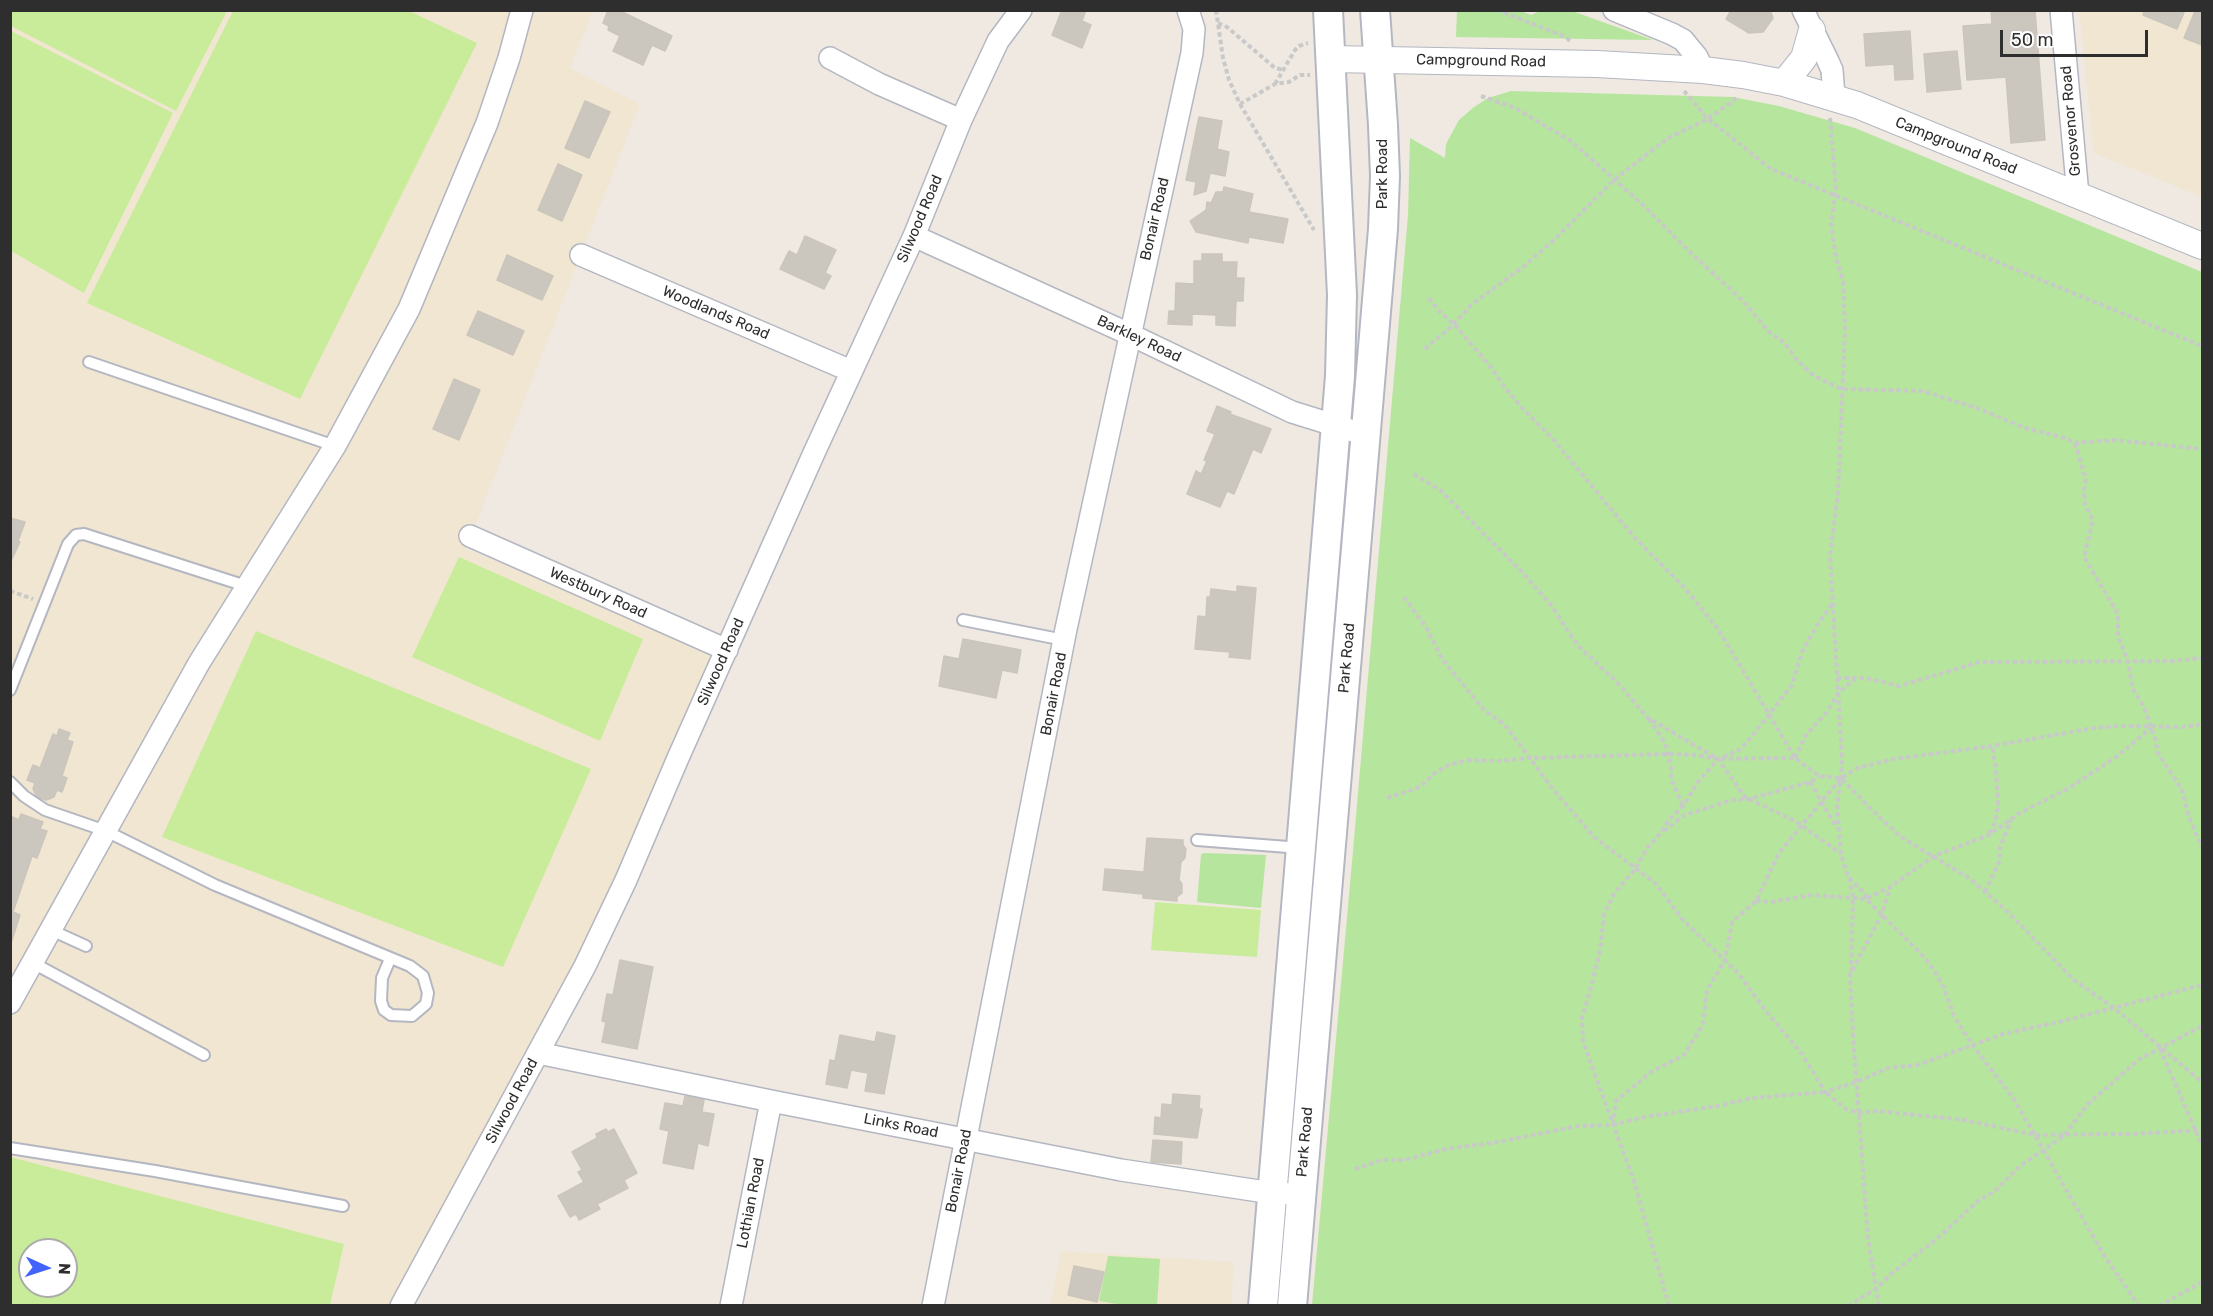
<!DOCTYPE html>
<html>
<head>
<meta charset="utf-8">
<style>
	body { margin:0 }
	#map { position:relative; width:2213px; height:1316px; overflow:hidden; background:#efe9e1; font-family:Rubik,sans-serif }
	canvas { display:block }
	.frame { position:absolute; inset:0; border:12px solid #2e2e2e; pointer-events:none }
	.north { position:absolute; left:18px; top:1238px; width:60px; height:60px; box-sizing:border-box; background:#fff; border:2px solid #ababab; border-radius:50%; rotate:93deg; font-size:16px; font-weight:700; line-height:24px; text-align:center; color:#2e2e2e }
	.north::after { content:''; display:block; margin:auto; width:21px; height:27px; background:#4264fb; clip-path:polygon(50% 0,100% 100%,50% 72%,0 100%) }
	.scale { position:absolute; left:2000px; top:30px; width:148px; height:27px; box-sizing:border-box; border:3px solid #2e2e2e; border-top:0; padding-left:8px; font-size:18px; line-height:21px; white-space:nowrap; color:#2e2e2e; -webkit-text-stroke:4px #fff; paint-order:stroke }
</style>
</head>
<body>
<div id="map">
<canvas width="2213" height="1316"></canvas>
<div class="frame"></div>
<div class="north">N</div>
<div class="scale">50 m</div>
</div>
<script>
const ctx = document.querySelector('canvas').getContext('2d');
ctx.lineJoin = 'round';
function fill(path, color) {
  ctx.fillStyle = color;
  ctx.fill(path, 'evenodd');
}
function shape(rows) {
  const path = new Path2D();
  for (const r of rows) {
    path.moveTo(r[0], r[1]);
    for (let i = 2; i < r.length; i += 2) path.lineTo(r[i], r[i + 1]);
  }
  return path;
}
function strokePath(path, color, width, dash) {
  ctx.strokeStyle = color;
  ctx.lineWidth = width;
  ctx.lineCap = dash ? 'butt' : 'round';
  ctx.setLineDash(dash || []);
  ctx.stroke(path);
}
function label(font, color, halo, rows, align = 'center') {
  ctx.font = font + ' Rubik,sans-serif';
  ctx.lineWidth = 4.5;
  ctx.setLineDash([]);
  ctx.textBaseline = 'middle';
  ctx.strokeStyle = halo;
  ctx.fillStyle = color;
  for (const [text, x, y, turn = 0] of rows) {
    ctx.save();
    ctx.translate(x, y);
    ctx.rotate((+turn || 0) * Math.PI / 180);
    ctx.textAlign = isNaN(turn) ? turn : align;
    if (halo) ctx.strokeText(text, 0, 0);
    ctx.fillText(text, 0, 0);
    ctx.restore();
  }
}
const education = shape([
	[10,11,593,11,570,68,640,104,466,549,717,653,583,953,526,1052,390,1305,11,1305],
	[30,1250,66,1250,66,1286,30,1286],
	[2079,11,2202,11,2202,197,2094,153],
	[1061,1251,1234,1262,1231,1305,1050,1306]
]);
const green = shape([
	[1572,11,1653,40,1456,37,1457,11,1521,11,1531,15,1540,11],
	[1511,91,1733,97,1779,106,1855,128,2202,272,2202,1305,1312,1305,1353,851,1408,215,1410,138,1445,158,1446,144,1459,120,1474,107,1488,98],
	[1203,853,1266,855,1261,908,1197,902,1201,855],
	[1108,1256,1160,1259,1157,1305,1123,1305,1099,1301]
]);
const pitch = shape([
	[10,11,11,10,227,11,176,111,11,26],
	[233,11,409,11,477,43,300,399,87,303],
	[11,31,173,113,84,293,11,251],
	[459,557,643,639,600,741,412,657],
	[256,631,591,769,503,967,162,837],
	[1155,902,1261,910,1257,957,1151,950],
	[10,1157,344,1244,330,1305,11,1305],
	[30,1250,66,1250,66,1286,30,1286]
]);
const building = shape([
	[608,10,618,10,672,36,665,51,652,45,643,65,613,51,620,36,608,30,609,26,603,23,608,10],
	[1062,10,1086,10,1082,21,1091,25,1082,48,1052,35,1062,10],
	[1731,10,1763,10,1749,33,1726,19,1731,10],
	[1763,10,1770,10,1773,18,1763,32,1749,33,1763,10],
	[1991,10,2035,10,2045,140,2011,143,2006,77,1967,80,1963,26,1992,24,1991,10],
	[2144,10,2185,10,2177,29,2143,15,2144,10],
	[2201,10,2202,10,2202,45,2184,38,2195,11,2200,13,2201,10],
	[1910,31,1913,79,1895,80,1894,64,1866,66,1864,34,1910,31],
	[1957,51,1961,89,1927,92,1924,54,1957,51],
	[585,101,610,112,589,158,565,148,585,101],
	[1199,117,1222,121,1217,149,1229,152,1225,176,1210,173,1206,191,1194,195,1196,182,1186,180,1199,117],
	[558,164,582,175,562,221,538,210,558,164],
	[1224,187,1253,194,1249,212,1288,219,1283,243,1249,237,1248,243,1196,232,1190,221,1206,210,1207,202,1211,203,1216,192,1223,192,1224,187],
	[805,236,836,250,825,273,831,276,824,289,780,269,789,251,797,255,805,236],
	[1202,254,1222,254,1222,262,1237,262,1236,278,1244,278,1243,301,1236,301,1235,326,1216,325,1216,315,1192,314,1192,325,1168,324,1169,311,1175,311,1176,283,1194,284,1194,261,1202,261,1202,254],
	[507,255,553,276,542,300,497,280,507,255],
	[478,311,524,331,513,355,467,335,478,311],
	[454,379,480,390,459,440,433,429,454,379],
	[1217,406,1231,412,1230,414,1271,429,1261,453,1253,449,1234,494,1227,491,1220,507,1187,494,1196,471,1201,474,1207,461,1204,460,1215,434,1207,431,1217,406],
	[10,518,25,522,18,541,20,542,10,563,10,518],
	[1237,586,1256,588,1250,659,1229,657,1230,652,1195,649,1198,616,1206,617,1207,597,1210,597,1211,589,1237,592,1237,586],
	[963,639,1021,650,1017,673,1002,670,996,698,939,686,944,656,959,659,963,639],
	[59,729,70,733,67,740,73,742,62,776,67,778,62,792,57,790,54,797,46,800,37,797,33,789,35,783,27,780,33,765,40,768,53,734,57,736,59,729],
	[21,814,43,822,40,829,47,831,37,858,32,856,13,912,20,915,10,946,10,849,13,843,10,842,10,816,19,820,21,814],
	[1147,838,1183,840,1183,845,1186,849,1185,858,1181,862,1179,880,1182,884,1182,893,1177,897,1177,901,1143,898,1143,894,1103,890,1105,869,1144,872,1147,838],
	[620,960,653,967,637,1049,602,1042,606,1022,602,1021,607,994,613,995,620,960],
	[877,1032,895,1036,884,1094,865,1091,868,1073,851,1070,847,1088,826,1084,830,1060,835,1061,840,1035,875,1042,877,1032],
	[1173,1094,1200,1096,1199,1109,1202,1109,1197,1138,1154,1134,1155,1117,1161,1118,1162,1104,1172,1105,1173,1094],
	[685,1096,704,1100,702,1112,714,1114,708,1146,698,1143,693,1169,663,1163,669,1131,660,1129,665,1103,683,1106,685,1096],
	[606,1129,608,1132,614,1129,637,1173,624,1180,628,1188,597,1204,600,1209,579,1220,576,1214,570,1217,558,1196,584,1182,578,1172,582,1170,572,1152,597,1138,596,1134,606,1129],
	[1153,1140,1182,1142,1181,1164,1151,1162,1153,1140],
	[1074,1266,1104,1272,1097,1302,1068,1295,1074,1266]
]);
const path = shape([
	[1216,10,1223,58,1229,80,1240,104,1275,84,1289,82,1300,75,1310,75],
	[1497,10,1566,37,1571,42],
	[1218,23,1227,27,1275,68,1285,70],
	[1275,84,1295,50,1299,46,1308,43],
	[1684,91,1708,119,1771,169,2202,346],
	[1481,96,1515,108,1571,141,1643,205,1692,254,1743,301,1769,332,1785,343,1796,359,1814,376,1842,389,1923,391,1977,408,2025,428,2065,438,2075,443,2114,440,2202,449],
	[1240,104,1314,230],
	[1830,118,1836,188,1831,224,1836,258,1843,281,1845,330,1838,494,1830,555,1842,759,1841,778,1837,805,1841,854,1848,877,1865,894,1866,899,1926,959,1937,975,1944,988,1954,1016,1973,1046,2014,1099,2105,1257,2139,1306],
	[1429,298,1439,311,1454,324,1490,366,1506,389,1525,411,1553,439,1635,538,1683,586,1718,629,1795,758],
	[1425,349,1454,324,1471,305,1523,267,1556,238,1614,180,1668,138,1708,119,1738,97],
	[2075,443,2086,480,2084,490,2085,505,2093,520,2084,557,2118,614,2118,636,2128,662,2133,689,2144,707,2155,739,2158,753,2182,790,2189,817,2202,848],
	[1414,474,1440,490,1522,572,1551,605,1578,646,1616,681,1648,718,1718,759,1745,797,1797,822,1841,854],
	[10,591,33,599],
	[1404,597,1426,627,1442,659,1484,710,1505,725,1553,789,1594,837,1655,883,1683,920,1738,973,1766,1011,1802,1054,1825,1092,1856,1082,1888,1068,1918,1065,2003,1034,2059,1022,2202,985],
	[1837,678,1866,678,1899,686,1980,662,2173,661,2202,658],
	[1649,719,1665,743,1671,767,1671,779,1683,806],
	[1795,758,1806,735,1827,712,1838,693,1855,679],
	[1810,782,1837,828],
	[1387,798,1409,791,1421,786,1436,772,1449,765,1467,760,1499,761,1529,758,1668,754,1695,755,1718,759,1795,758,1819,776,1841,778,1873,811,1901,837,1969,878,2008,912,2074,980,2114,1008,2202,1082],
	[1664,831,1685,815,1732,800,1749,799,1810,782,1819,776],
	[1989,833,1995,823,1998,804,1996,770,1992,746],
	[1849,878,1853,897,1851,972],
	[1985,892,2000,860,2000,847,2011,820],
	[1756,901,1771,902,1811,895,1866,899,1890,887,1934,856,1989,835,2018,814,2069,788,2116,757,2151,728],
	[2160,1049,2202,1145],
	[1613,1125,1616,1101,1651,1072,1684,1055,1703,1024,1707,990,1725,960,1732,922,1756,901,1779,853,1841,778,1857,768,1894,759,1992,746,2094,728,2122,726,2184,727,2202,724],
	[1355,1169,1382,1160,1404,1160,1446,1149,1498,1142,1578,1126,1613,1125,1644,1117,1718,1106,1751,1098,1825,1092,1846,1109,1859,1113,1877,1111,1964,1120,2035,1135,2132,1134,2202,1130],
	[1669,1306,1635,1184,1583,1042,1582,1018,1590,991,1600,951,1604,914,1614,894,1635,869,1647,848,1660,834,1668,821,1683,806,1698,782,1718,759,1739,750,1753,735,1792,685,1802,652,1816,627,1832,604],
	[1848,1306,1877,1288,1891,1274,1939,1237,1979,1200,1994,1192,2020,1166,2064,1136,2087,1105,2138,1060,2202,1026],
	[1879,1306,1868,1238,1853,1035,1850,975,1882,914,1890,888],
	[2159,1306,2202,1282]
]);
const service = shape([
	[89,362,335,446],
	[963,620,1064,640],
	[10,690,68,544,76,535,84,534,246,586],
	[10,782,24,796,45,810,106,831,215,885,410,966,423,976,428,993,426,1004,412,1016,391,1015,384,1010,381,1001,382,978,390,959],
	[1197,840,1301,848],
	[51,930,86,946],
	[33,963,204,1055],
	[10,1148,155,1171,343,1206]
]);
const minor = shape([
	[1614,10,1672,34,1683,40,1697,57,1703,70],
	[1803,10,1828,61,1832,70,1834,97],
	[2061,10,2078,195],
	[830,58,879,84,961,120],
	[914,236,1129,334,1292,412,1366,435],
	[581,255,851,371],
	[470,536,727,650],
	[10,1003,199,663,335,446,409,309,487,123,509,58,522,10],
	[538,1053,771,1101,1121,1170,1259,1191,1301,1195],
	[401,1306,585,966,626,880,678,758,814,453,914,236,961,120,998,41,1021,10],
	[731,1306,771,1101],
	[933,1306,1066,629,1192,53,1194,29,1188,10]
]);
const tertiary = shape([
	[1331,59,1597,64,1703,70,1743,75,1784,83,1857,105,2202,246],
	[1784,83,1804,58,1812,30]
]);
const secondary = shape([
	[1263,1306,1340,376,1342,295,1328,10],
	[1292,1306,1383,229,1385,176,1383,125,1375,10]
]);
const streetNames = [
	["Campground Road",1481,61,1],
	["Grosvenor Road",2071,121,-95],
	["Campground Road",1956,146,22],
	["Park Road",1383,174,-90],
	["Silwood Road",920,219,-67],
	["Bonair Road",1155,219,-77],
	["Woodlands Road",716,313,23],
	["Barkley Road",1139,339,25],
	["Westbury Road",598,593,24],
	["Park Road",1347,658,-85],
	["Silwood Road",721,662,-66],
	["Bonair Road",1054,694,-79],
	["Silwood Road",512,1101,-62],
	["Links Road",901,1126,11],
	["Park Road",1305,1142,-85],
	["Bonair Road",959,1171,-79],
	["Lothian Road",751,1203,-79]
];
fill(education, '#f0e6d1');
fill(green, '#b6e59e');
fill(pitch, '#c9ec9a');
fill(building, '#cbc7bf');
strokePath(building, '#cbc5ba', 1.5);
strokePath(service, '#b4b7c1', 14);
strokePath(minor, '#b4b7c1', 24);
strokePath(tertiary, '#b4b7c1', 28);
strokePath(secondary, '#b4b7c1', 32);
strokePath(path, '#c9c9c9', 4, [4.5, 3]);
strokePath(service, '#fff', 10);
strokePath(minor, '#fff', 21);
strokePath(tertiary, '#fff', 26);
strokePath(secondary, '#fff', 28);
label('15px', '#2e2e2e', '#fff', streetNames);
</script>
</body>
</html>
